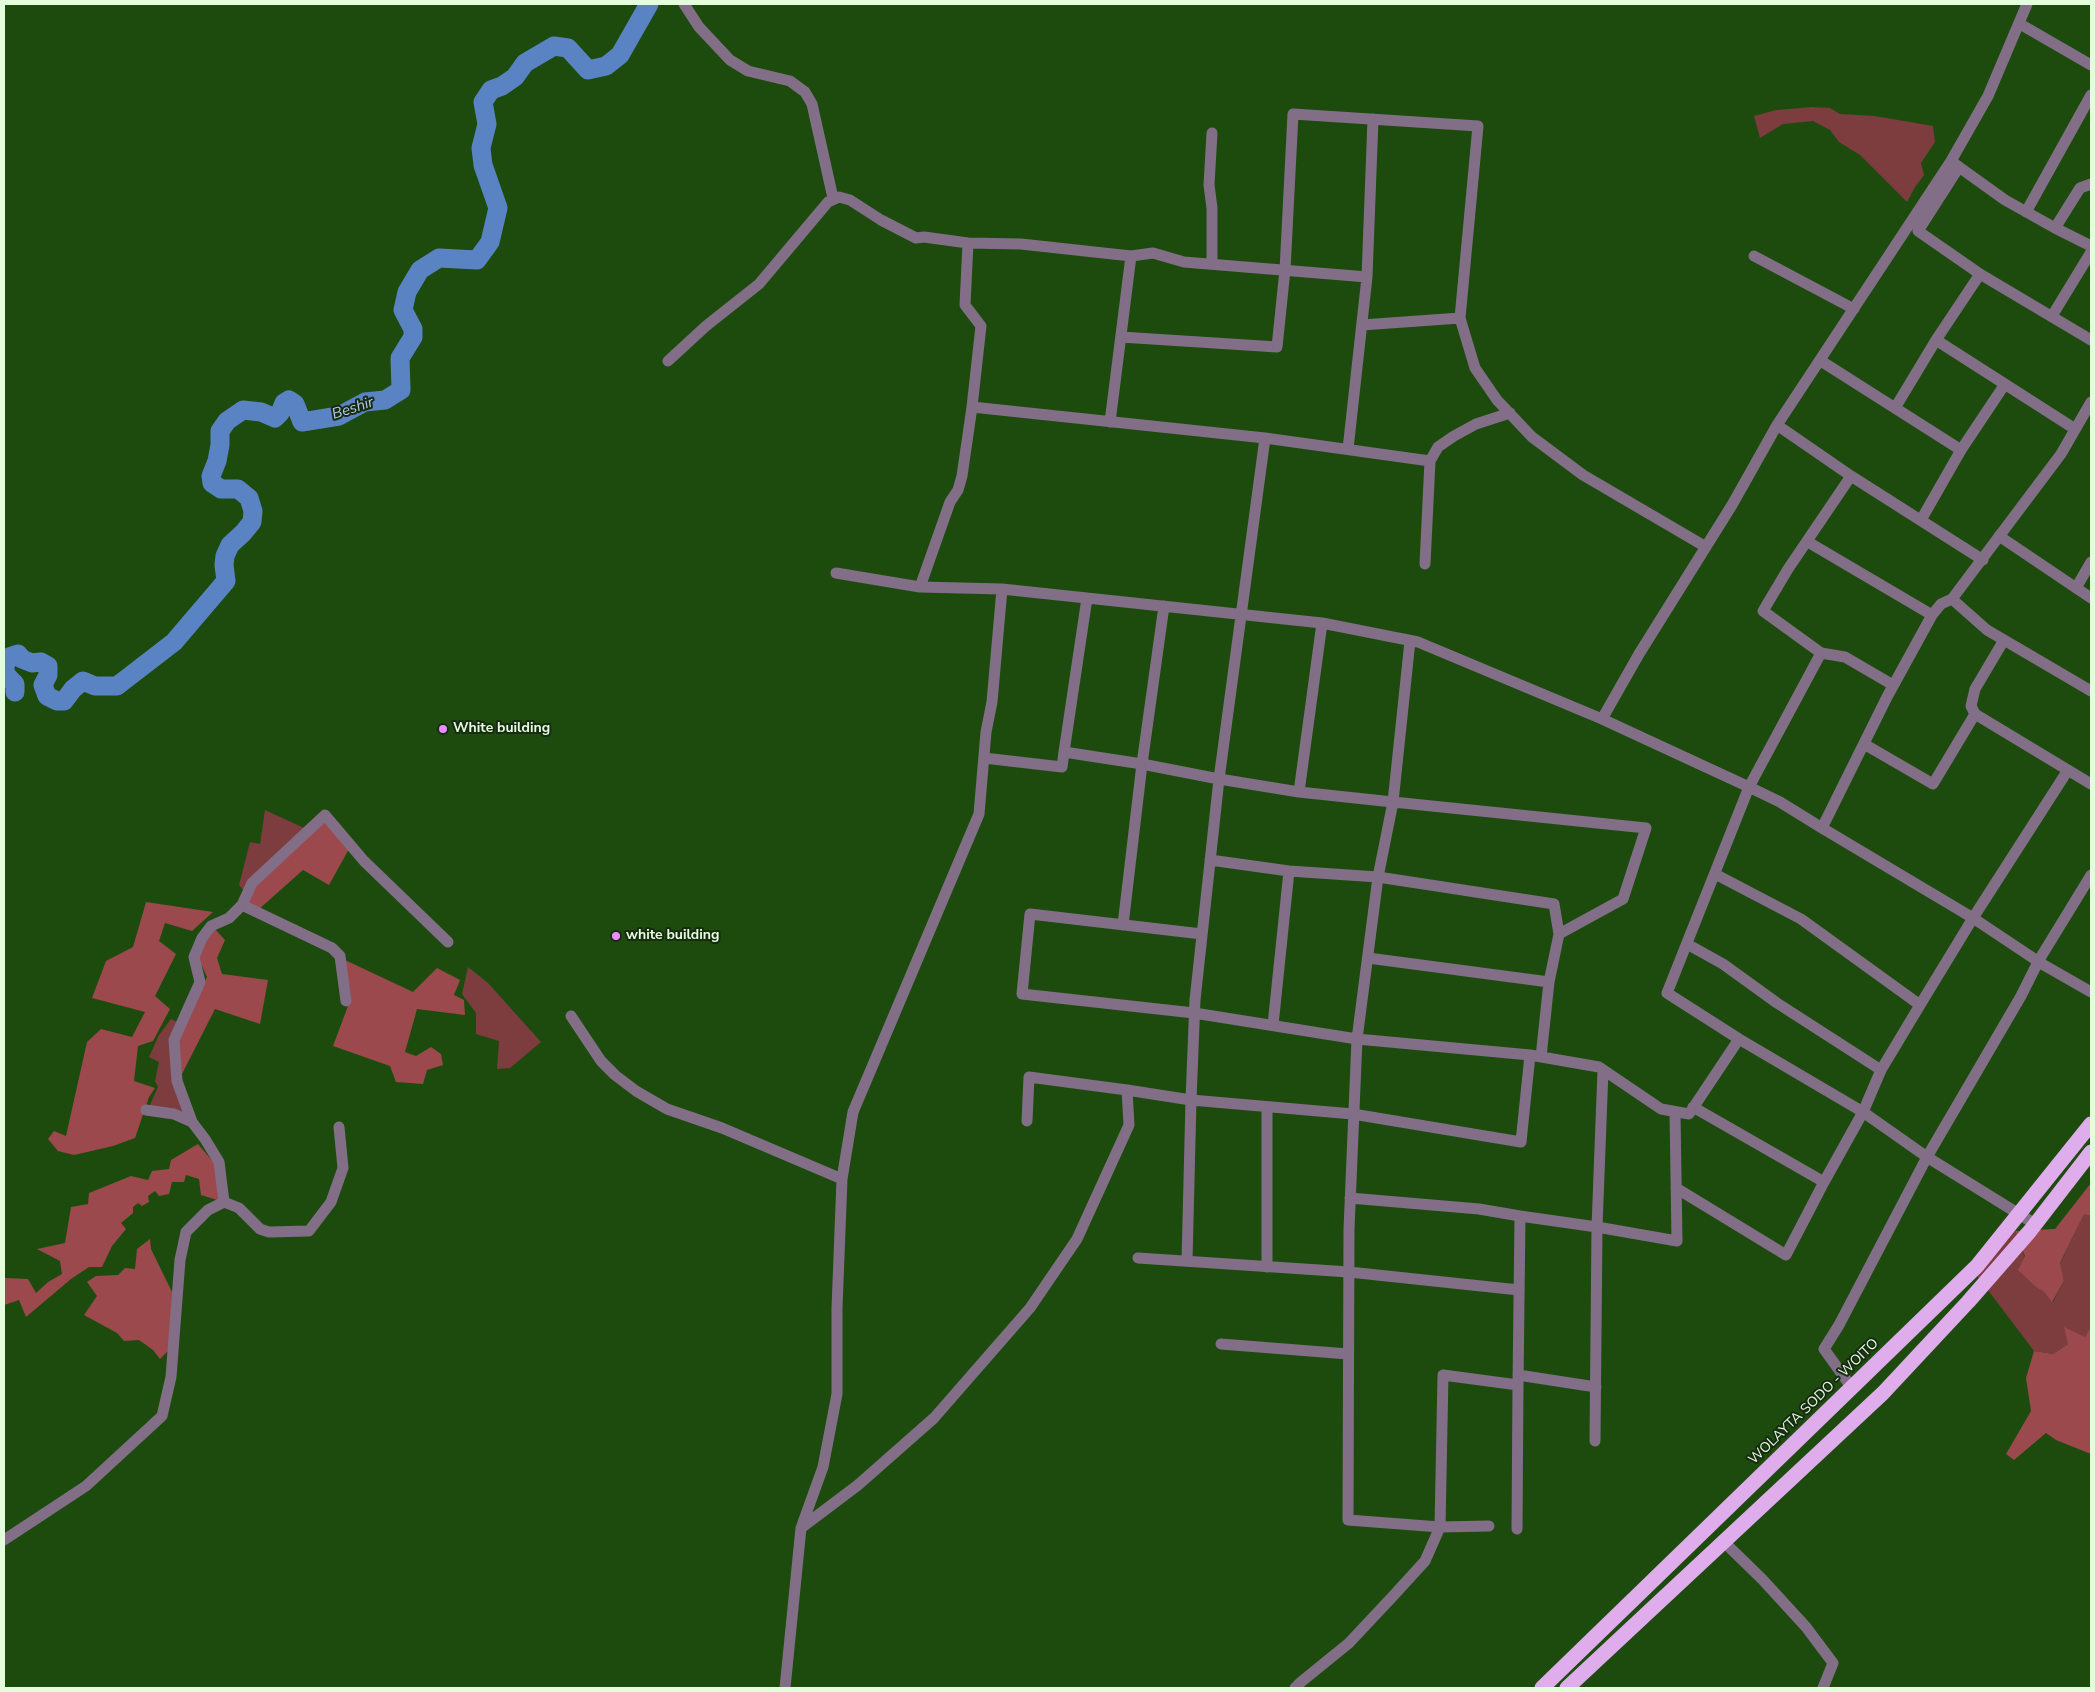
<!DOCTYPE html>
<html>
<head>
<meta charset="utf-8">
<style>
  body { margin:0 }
  #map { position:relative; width:2095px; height:1692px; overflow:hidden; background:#1d4b0e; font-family:"Nunito Sans",sans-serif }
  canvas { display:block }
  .frame { position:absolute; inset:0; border:5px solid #e4fedd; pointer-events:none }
</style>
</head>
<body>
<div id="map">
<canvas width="2095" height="1692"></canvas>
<div class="frame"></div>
</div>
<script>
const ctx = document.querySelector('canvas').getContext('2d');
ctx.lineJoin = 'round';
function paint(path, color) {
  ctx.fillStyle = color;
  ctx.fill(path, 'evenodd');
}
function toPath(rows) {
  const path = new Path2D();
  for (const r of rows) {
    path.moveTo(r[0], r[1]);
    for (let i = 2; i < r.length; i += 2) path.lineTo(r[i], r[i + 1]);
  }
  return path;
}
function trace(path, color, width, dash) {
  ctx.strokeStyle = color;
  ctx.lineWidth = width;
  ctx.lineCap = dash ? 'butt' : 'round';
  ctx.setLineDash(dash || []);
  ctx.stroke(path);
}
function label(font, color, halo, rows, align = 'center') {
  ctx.font = font + ' "Nunito Sans",sans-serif';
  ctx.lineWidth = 4;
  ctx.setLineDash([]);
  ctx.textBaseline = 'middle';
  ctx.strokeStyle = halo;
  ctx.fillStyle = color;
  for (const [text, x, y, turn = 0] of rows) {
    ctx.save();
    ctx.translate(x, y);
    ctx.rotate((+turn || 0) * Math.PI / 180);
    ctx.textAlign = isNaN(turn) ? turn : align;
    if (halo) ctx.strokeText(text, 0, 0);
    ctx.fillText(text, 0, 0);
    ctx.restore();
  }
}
paint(toPath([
  [1812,107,1830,108,1840,114,1875,116,1933,126,1935,142,1921,163,1924,175,1915,187,1907,202,1860,155,1839,142,1830,130,1813,121,1783,124,1760,138,1754,116,1776,110],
  [265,810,304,828,244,891,239,885,250,842,260,844],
  [468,967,488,983,541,1042,510,1068,497,1069,499,1041,476,1034,476,1013,462,994],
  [171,1019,177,1022,171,1045,187,1116,149,1107,158,1087,155,1081,159,1062,149,1057,159,1035],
  [2084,1213,2091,1216,2091,1326,2085,1337,2068,1344,2053,1354,2034,1351,1975,1273,2015,1231,2036,1287,2044,1292,2053,1302,2064,1281,2060,1264]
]), '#7d3c3e');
paint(toPath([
  [324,818,349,849,329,885,303,870,258,910,245,904,253,885],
  [146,902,213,912,192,931,165,923,159,941,176,954,155,996,170,1009,153,1041,138,1046,134,1081,155,1088,149,1097,135,1138,113,1146,74,1155,58,1151,48,1139,54,1131,66,1136,87,1042,101,1029,132,1037,145,1012,92,998,106,961,133,947],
  [214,928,225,940,217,958,222,974,268,980,260,1024,215,1009,180,1078,177,1039,207,977,198,957,207,937],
  [345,960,413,992,437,968,460,980,454,995,464,1000,465,1015,417,1009,405,1052,416,1056,431,1047,441,1054,443,1065,427,1070,423,1084,396,1082,390,1066,333,1046,351,998],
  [198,1144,215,1164,223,1193,217,1200,201,1195,199,1179,186,1175,184,1182,172,1182,169,1194,159,1196,155,1191,148,1196,149,1202,142,1206,138,1203,133,1207,133,1213,121,1223,126,1229,112,1246,102,1267,89,1267,71,1279,26,1317,19,1300,4,1305,4,1278,28,1279,36,1293,48,1282,62,1274,60,1261,37,1249,65,1243,71,1207,88,1204,89,1193,131,1176,148,1180,152,1171,169,1169,171,1160],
  [2091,1183,2091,1216,2084,1214,2060,1263,2064,1281,2052,1302,2044,1292,2036,1287,2018,1270,2025,1256,2015,1231,2055,1229],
  [150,1239,151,1249,172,1292,171,1348,160,1359,153,1350,139,1340,124,1341,117,1333,84,1315,97,1296,87,1282,96,1276,118,1275,125,1268,135,1269,137,1249],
  [2091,1326,2091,1454,2056,1440,2046,1433,2014,1460,2006,1454,2031,1411,2026,1378,2034,1351,2053,1354,2068,1344,2064,1327,2085,1337]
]), '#9b494d');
trace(toPath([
  [15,692,15,684,7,676,4,668,9,657,18,654,22,659,32,663,41,662,48,666,48,675,43,685,47,696,57,701,64,701,73,689,83,681,95,686,117,686,174,642,226,581,224,565,225,556,230,545,243,533,252,522,253,511,249,498,238,489,221,489,212,483,211,476,217,461,220,445,220,431,227,421,243,410,261,412,275,418,280,413,284,403,289,400,295,404,302,422,339,416,365,402,385,400,401,390,400,358,413,337,413,329,403,310,407,292,420,270,439,258,477,260,490,242,498,208,483,165,481,148,487,124,483,102,491,90,502,86,515,77,525,63,554,46,568,48,588,70,606,66,620,55,649,4]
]), '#5a83c4', 19);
trace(toPath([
  [684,4,699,27,730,60,748,71,790,81,805,92,812,104,833,198],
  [2020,24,2091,65],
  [1212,133,1209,185,1212,208,1212,264],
  [1951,161,1959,167,1918,231,1980,274,1936,340,2075,429],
  [1959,167,2005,200,2055,228,2080,188,2091,184],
  [2026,212,2091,95],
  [2055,228,2091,246],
  [1754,256,1854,309],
  [1980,274,2091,340],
  [1367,277,1373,119],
  [2052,316,2091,252],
  [1362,325,1460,318,1475,368,1497,400,1532,437,1583,475,1706,547],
  [1121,337,1277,347,1285,270,1293,114,1478,126,1460,318],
  [668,361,706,326,759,284,828,202,839,197,850,200,881,220,916,238,924,237,968,243,1021,244,1131,256,1153,253,1184,262,1367,277,1348,449],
  [1821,361,1961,450],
  [2091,402,2061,454,1952,599,1987,630,2091,691],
  [972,407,1265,438,1430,461],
  [1895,408,1936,340],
  [1110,422,1131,256],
  [1777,425,1851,476,1983,560],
  [1921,520,1961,450,2005,384],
  [1999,536,2091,598],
  [1808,542,1932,615],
  [1425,564,1430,461,1438,447,1454,436,1476,424,1510,413],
  [920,587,950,502,958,490,962,476,972,407,981,326,965,305,968,243],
  [2076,588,2091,562],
  [1952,599,1941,604,1932,615,1887,697,1822,828,1973,918,2042,964,2091,992],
  [1322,623,1418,642,1602,719,1639,654,1732,505,1777,425,1951,161,1988,96,2027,4],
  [2004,640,1975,689,1971,706,1975,714,2091,784],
  [1821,653,1845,657,1893,685],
  [1864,744,1933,784,1975,714],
  [1064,752,1087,598],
  [984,758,1062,767,1064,752,1142,764,1164,606],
  [1299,792,1393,802,1378,877,1357,1039,1349,1229,1348,1520,1440,1527,1443,1375,1518,1385,1520,1216,1597,1227,1677,1241,1675,1112],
  [1822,828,1780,802,1749,787,1821,653,1763,611,1788,569,1851,476],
  [1210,860,1289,871,1273,1025],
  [1289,871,1378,877,1554,904,1559,934],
  [1715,874,1801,919,1920,1005,1881,1070],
  [242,905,332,948,340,956,346,1001],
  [1123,925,1142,764,1219,779,1265,438],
  [1687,944,1723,964,1777,1003,1881,1070,1863,1112,1927,1157,2021,996,2039,960,2091,875],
  [1368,958,1549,982,1559,934,1623,899,1646,828,1393,802,1410,641],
  [1920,1005,1973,918,2068,770],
  [571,1016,601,1061,615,1075,636,1091,667,1109,722,1128,842,1179],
  [1739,1039,1863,1112,1824,1182],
  [1530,1055,1599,1067,1661,1109,1689,1114,1739,1039,1667,993,1749,787,1602,719],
  [1541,1057,1549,982],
  [146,1110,174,1114,192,1122],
  [1027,1121,1029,1077,1127,1090],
  [1676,1188,1786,1255,1824,1182,1693,1107],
  [1350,1198,1479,1209,1520,1216],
  [224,1202,239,1208,260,1229,269,1232,309,1231,331,1202,343,1168,339,1127],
  [1138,1258,1349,1272,1519,1290],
  [1187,1261,1191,1100,1353,1114,1521,1142,1530,1055,1357,1039,1194,1013,1022,994,1030,914,1202,934],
  [1267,1267,1267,1107],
  [1221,1344,1348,1354],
  [1518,1375,1596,1387],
  [1852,1388,1824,1349,1839,1325,1927,1157,2035,1224],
  [1595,1441,1597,1227,1603,1070],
  [801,1528,858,1485,934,1418,1030,1308,1077,1239,1129,1125,1127,1090,1191,1100,1195,1000,1219,779,1299,792,1322,623,1002,589],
  [1517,1529,1518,1385],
  [4,1540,86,1486,162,1416,171,1377,180,1260,186,1232,208,1210,224,1202,219,1162,205,1139,192,1122,177,1081,174,1040,200,982,194,957,202,938,211,926,229,918,242,905,252,883,325,815,364,861,448,942],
  [1724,1542,1762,1579,1806,1627,1833,1663,1823,1688],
  [785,1688,801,1528,823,1467,837,1394,837,1308,842,1179,853,1112,979,814,986,732,992,702,1002,589,920,587,836,573],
  [1295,1688,1301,1682,1349,1643,1394,1595,1425,1561,1440,1527,1489,1526]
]), '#836e88', 11);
trace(toPath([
  [1542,1688,1977,1266,2091,1124],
  [1567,1688,1883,1393,1968,1302,2030,1231,2091,1152]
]), '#dfacec', 15);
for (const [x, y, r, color] of [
  [443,729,5,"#e88eff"],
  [616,936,5,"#e88eff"]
]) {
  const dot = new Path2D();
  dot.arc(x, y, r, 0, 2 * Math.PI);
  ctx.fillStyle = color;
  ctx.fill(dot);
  trace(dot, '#172b12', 2);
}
label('bold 14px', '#e4fedd', '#172b12', [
  ["White building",453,729],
  ["white building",626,936]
], 'left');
label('14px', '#e4fedd', '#172b12', [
  ["WOLAYTA SODO - WOITO",1814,1402,-44]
]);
label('italic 15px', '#b5ccef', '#172b12', [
  ["Beshir",353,409,-18]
]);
</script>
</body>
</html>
